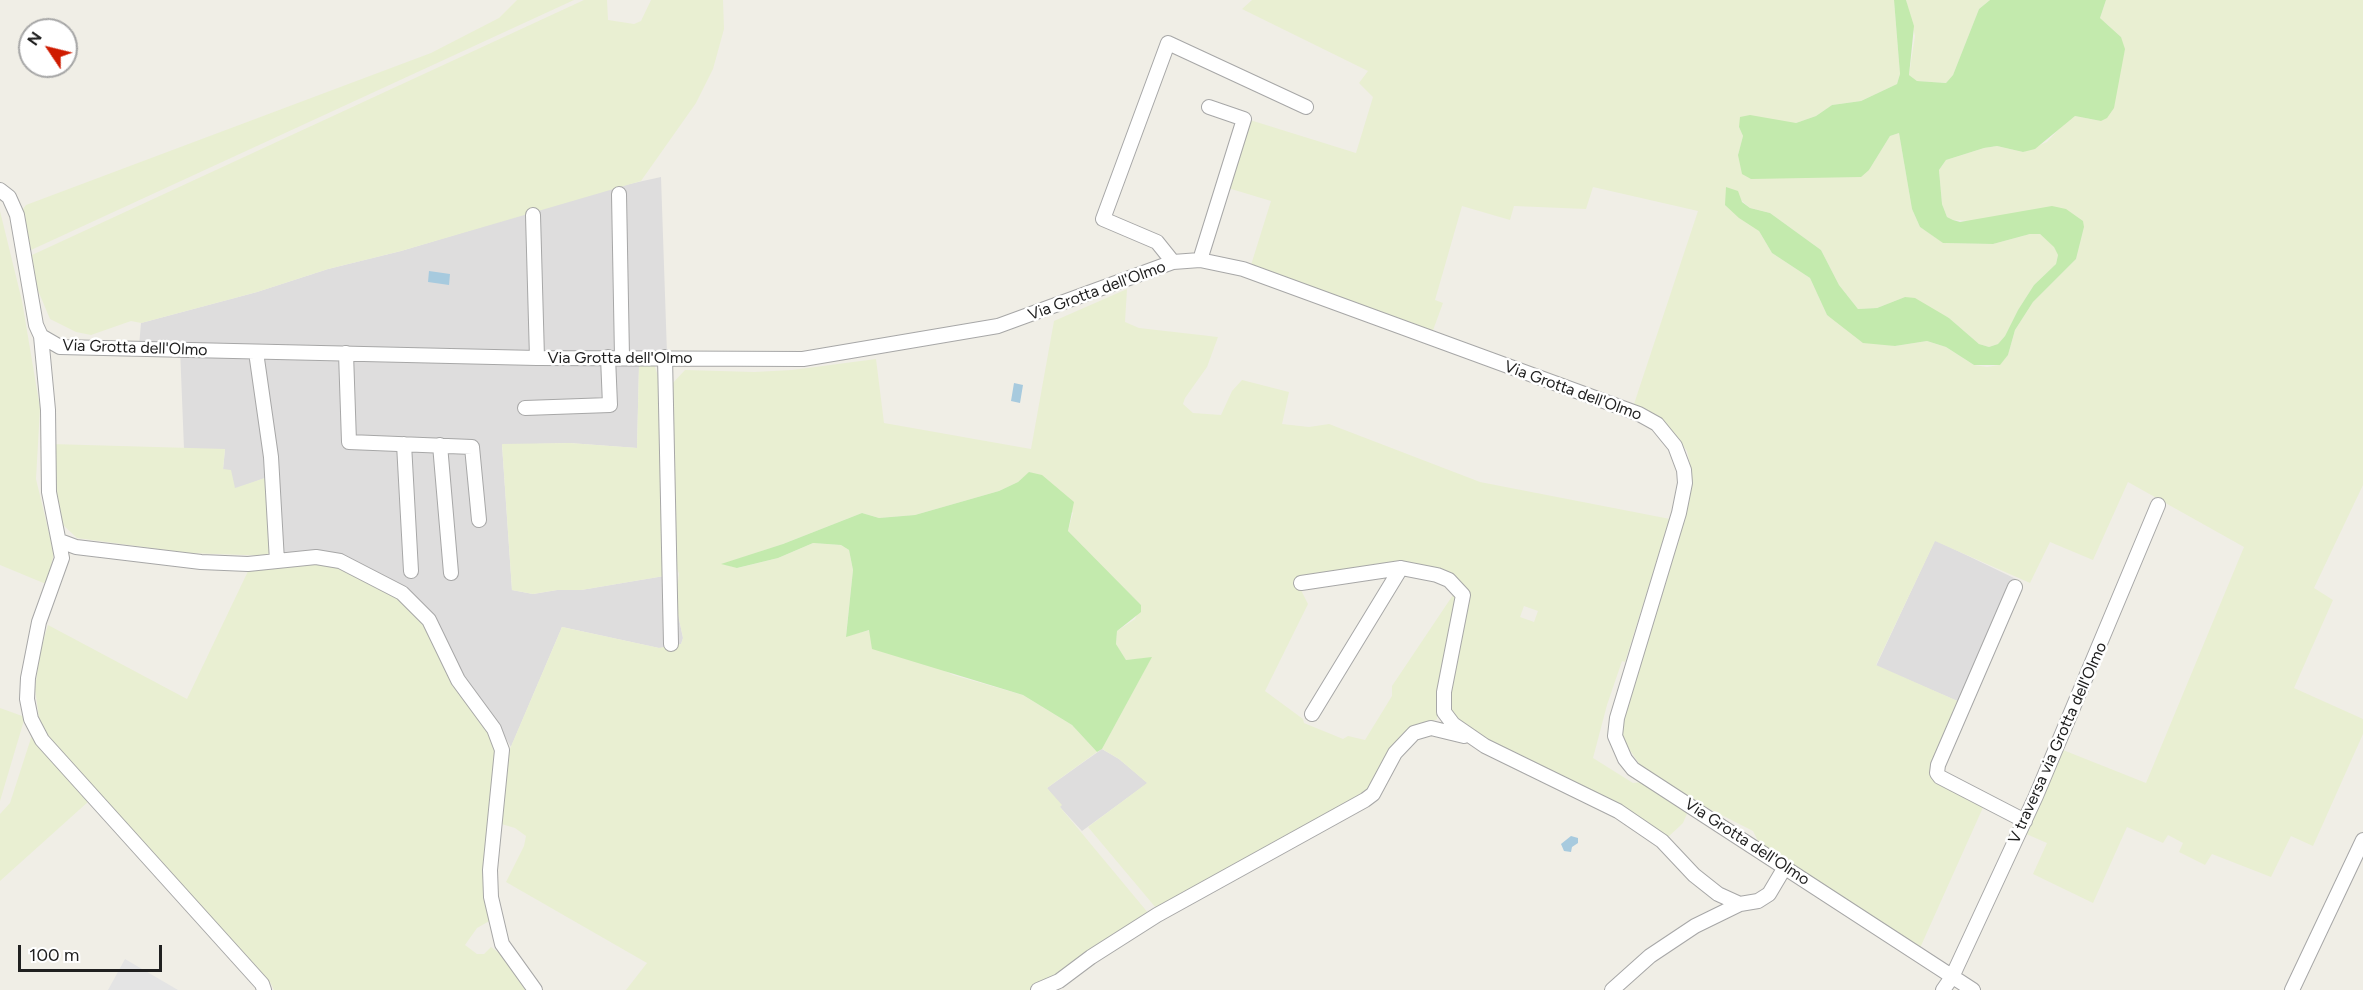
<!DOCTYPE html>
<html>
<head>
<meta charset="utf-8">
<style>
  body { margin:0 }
  #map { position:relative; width:2363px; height:990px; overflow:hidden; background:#f0eee6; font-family:Figtree,sans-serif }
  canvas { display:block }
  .north { position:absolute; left:18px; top:18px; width:60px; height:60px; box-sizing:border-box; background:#fff; border:2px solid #a6a6a6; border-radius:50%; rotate:305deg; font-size:16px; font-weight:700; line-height:24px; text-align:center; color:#202020 }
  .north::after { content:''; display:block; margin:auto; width:21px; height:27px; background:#cf1b00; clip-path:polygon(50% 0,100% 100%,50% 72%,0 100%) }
  .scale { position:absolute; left:18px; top:945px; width:144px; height:27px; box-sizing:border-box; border:3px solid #202020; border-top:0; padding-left:8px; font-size:18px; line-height:21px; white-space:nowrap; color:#202020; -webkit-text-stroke:4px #fff; paint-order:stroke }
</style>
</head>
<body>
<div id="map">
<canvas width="2363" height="990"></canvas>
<div class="north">N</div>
<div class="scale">100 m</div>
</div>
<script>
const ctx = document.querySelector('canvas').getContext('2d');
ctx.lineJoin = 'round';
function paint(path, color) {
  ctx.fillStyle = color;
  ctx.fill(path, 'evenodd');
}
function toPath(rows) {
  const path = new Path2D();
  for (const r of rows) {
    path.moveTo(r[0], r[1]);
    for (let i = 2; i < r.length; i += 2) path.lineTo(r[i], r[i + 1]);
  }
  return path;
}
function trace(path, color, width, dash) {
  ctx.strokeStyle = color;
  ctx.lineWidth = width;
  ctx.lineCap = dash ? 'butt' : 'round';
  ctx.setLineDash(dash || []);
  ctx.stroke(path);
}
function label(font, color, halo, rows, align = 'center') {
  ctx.font = font + ' Figtree,sans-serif';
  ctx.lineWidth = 5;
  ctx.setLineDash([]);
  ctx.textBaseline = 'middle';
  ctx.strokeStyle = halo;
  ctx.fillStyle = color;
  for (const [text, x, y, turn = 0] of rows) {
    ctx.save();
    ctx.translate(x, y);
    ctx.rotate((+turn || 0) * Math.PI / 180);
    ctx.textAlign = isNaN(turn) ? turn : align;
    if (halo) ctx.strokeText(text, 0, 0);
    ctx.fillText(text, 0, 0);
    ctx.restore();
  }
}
paint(toPath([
  [661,177,667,354,657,364,639,366,637,448,569,443,502,445,512,590,533,594,557,590,581,590,664,576,677,570,675,600,683,638,681,644,674,647,659,648,562,627,511,747,494,718,454,661,273,556,265,478,235,489,223,470,225,449,184,449,180,348,139,346,141,323,257,292,328,269,401,251,611,188],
  [1935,540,2016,579,1962,703,1876,666],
  [1102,749,1119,759,1148,783,1082,831,1059,806,1047,788]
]), '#dedddd');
paint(toPath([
  [517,0,574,0,31,250,22,218,23,209,26,205,431,53,499,18],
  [584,0,607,0,608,20,634,24,641,21,651,0,723,0,724,29,713,69,696,103,641,181,401,251,328,269,257,292,141,323,131,321,91,335,76,332,50,319,37,288,32,255],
  [1252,0,1894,0,1900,74,1897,84,1861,101,1832,105,1816,116,1796,123,1739,127,1743,136,1738,155,1869,170,1890,136,1899,133,1912,209,1920,227,1944,243,1993,244,2030,234,2040,234,2054,246,2058,255,2056,264,2034,285,2018,310,2005,336,1998,344,1989,347,1979,344,1949,318,1905,297,1877,308,1858,309,1839,285,1821,250,1770,213,1750,208,1726,187,1759,231,1772,253,1810,278,1827,315,1895,346,1927,341,1946,347,1974,365,1987,367,1999,365,2008,355,2015,330,2033,302,2076,259,2084,227,1953,220,1947,217,1942,204,1939,170,1946,160,1984,148,1997,146,2023,152,2047,142,2065,122,2075,116,2101,121,2121,37,2100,18,2106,0,2363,0,2363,485,2314,588,2333,600,2294,688,2363,719,2363,734,2313,846,2291,836,2271,877,2212,854,2205,865,2179,852,2183,843,2168,835,2163,843,2127,827,2093,903,2033,874,2047,843,2024,833,2063,750,2146,783,2244,547,2128,482,2093,560,2050,542,2030,583,1935,541,1876,665,1962,703,1936,775,1985,803,1920,948,1759,843,1753,831,1692,800,1640,765,1623,740,1621,725,1689,495,1690,464,1687,451,1666,424,1652,413,1634,404,1698,211,1593,187,1586,209,1514,206,1510,220,1462,206,1435,300,1443,303,1432,333,1251,265,1271,201,1228,188,1250,120,1356,153,1373,97,1359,83,1368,71,1242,9],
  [1906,0,1990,0,1979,9,1953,75,1946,83,1917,81,1909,75,1915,36],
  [0,211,22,301,40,408,36,479,54,554,46,584,0,565],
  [1127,289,1125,322,1139,328,1218,337,1207,367,1185,398,1183,404,1193,413,1221,415,1232,391,1242,380,1289,392,1282,424,1309,427,1329,424,1480,482,1670,519,1625,662,1622,661,1607,705,1593,758,1633,783,1643,782,1689,809,1683,823,1666,839,1456,722,1448,705,1452,672,1470,594,1464,588,1414,567,1300,588,1308,604,1265,691,1303,719,1304,723,1343,739,1348,736,1365,740,1392,696,1392,686,1457,589,1437,719,1416,730,1371,792,1156,908,1088,827,1147,783,1119,759,1102,749,1151,658,1126,660,1116,644,1117,631,1135,619,1141,605,1068,531,1073,513,1030,472,1018,482,999,491,915,515,879,518,862,513,783,544,723,564,738,568,778,558,813,543,841,545,849,550,853,570,846,636,870,630,953,675,1023,695,1072,725,1097,752,1047,788,1062,805,1060,807,1149,914,1085,958,1032,990,626,990,647,963,506,882,524,846,526,836,515,828,498,823,506,758,562,627,659,648,681,644,683,638,675,600,679,574,673,556,670,386,685,370,754,372,792,370,876,359,884,423,1031,449,1054,321],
  [1524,606,1538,611,1534,622,1520,617],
  [642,363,654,364,662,388,664,576,581,590,557,590,533,594,512,590,502,444,569,443,637,448,639,366],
  [51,444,225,449,223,469,231,470,235,488,265,478,271,488,273,556,188,553,77,538,62,524,55,498],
  [304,562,341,566,395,594,415,609,496,742,493,919,477,928,465,945,477,954,484,954,491,947,498,952,505,952,530,990,274,990,270,982,44,732,39,718,35,689,40,651,48,625,187,699,250,567],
  [0,708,25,717,0,801],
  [32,735,89,801,0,881,0,814,10,803]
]), '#e9efd2');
paint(toPath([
  [1894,0,1906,0,1914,26,1909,75,1917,81,1946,83,1953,75,1979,9,1990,0,2106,0,2100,18,2121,37,2125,49,2114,108,2107,118,2101,121,2075,116,2035,149,2023,152,1997,146,1984,148,1946,160,1939,170,1942,204,1947,217,1953,220,1960,222,2052,206,2066,209,2083,221,2084,227,2076,259,2033,302,2015,330,2008,355,2000,365,1974,365,1946,347,1927,341,1895,346,1863,343,1827,315,1810,278,1772,253,1759,231,1739,218,1725,205,1726,187,1738,191,1742,202,1750,208,1770,213,1821,250,1839,285,1858,309,1877,308,1905,297,1915,298,1949,318,1979,344,1989,347,1998,344,2005,336,2018,310,2034,285,2056,264,2058,255,2054,247,2040,234,2030,234,1993,244,1943,243,1920,227,1912,209,1899,133,1890,136,1869,170,1861,177,1751,179,1742,174,1738,155,1743,136,1739,127,1740,117,1750,115,1796,123,1816,116,1832,105,1861,101,1897,84,1900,74],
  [1029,472,1042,475,1074,502,1068,531,1141,605,1141,612,1117,631,1116,644,1126,660,1152,657,1102,749,1097,752,1072,725,1023,695,872,649,869,630,846,637,853,570,849,550,841,545,813,543,778,558,737,568,721,564,783,544,862,513,879,518,915,515,999,491,1018,482]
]), '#c3eaad');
paint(toPath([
  [125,959,178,990,108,990]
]), '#e4e4e4');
paint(toPath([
  [429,271,450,274,449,285,428,282],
  [1014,383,1023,385,1020,403,1011,401],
  [1571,836,1578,838,1578,843,1572,847,1571,852,1564,851,1561,844]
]), '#a7cade');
const minor = toPath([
  [0,190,9,197,17,215,36,325,41,336,60,347,537,358,803,359,998,326,1173,262,1200,260,1243,269,1639,414,1657,424,1675,446,1684,470,1685,483,1679,513,1617,718,1615,736,1625,759,1633,769,1973,990],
  [619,194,622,357],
  [533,215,537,358],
  [1200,260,1244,119,1209,107],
  [1173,262,1157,242,1103,219,1168,43,1306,107],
  [41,336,48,410,49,492,62,558,39,622,28,678,27,699,31,719,42,740,262,984,264,990],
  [256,352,271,457,277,561],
  [346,353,349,442,472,447,479,520],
  [665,357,671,644],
  [525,408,610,405,608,357],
  [404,444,411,571],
  [440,445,451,573],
  [60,541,76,547,201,562,248,564,316,557,340,561,402,593,429,620,458,680,494,729,502,750,490,870,491,897,502,944,535,990],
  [1301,583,1401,568,1437,575,1449,580,1463,595,1444,692,1444,712,1453,724,1485,746,1618,811,1662,841,1694,875,1718,894,1740,904],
  [2015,587,1938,765,1937,773,1940,777,2025,821],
  [1312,714,1401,568],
  [1038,990,1059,981,1091,957,1157,915,1365,800,1373,794,1395,753,1414,733,1431,728,1464,736],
  [1612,990,1650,956,1695,926,1740,904,1758,901,1769,894,1785,867],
  [1943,990,1952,977,2036,796,2158,505],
  [2292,990,2363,840]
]);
trace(minor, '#a7a7a7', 16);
trace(minor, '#fff', 14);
label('16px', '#202020', '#fff', [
  ["Via Grotta dell'Olmo",1097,291,-20],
  ["Via Grotta dell'Olmo",135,348,2],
  ["Via Grotta dell'Olmo",620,358],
  ["Via Grotta dell'Olmo",1573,391,20],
  ["V traversa via Grotta dell'Olmo",2058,743,-66],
  ["Via Grotta dell'Olmo",1747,842,33]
]);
</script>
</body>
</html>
